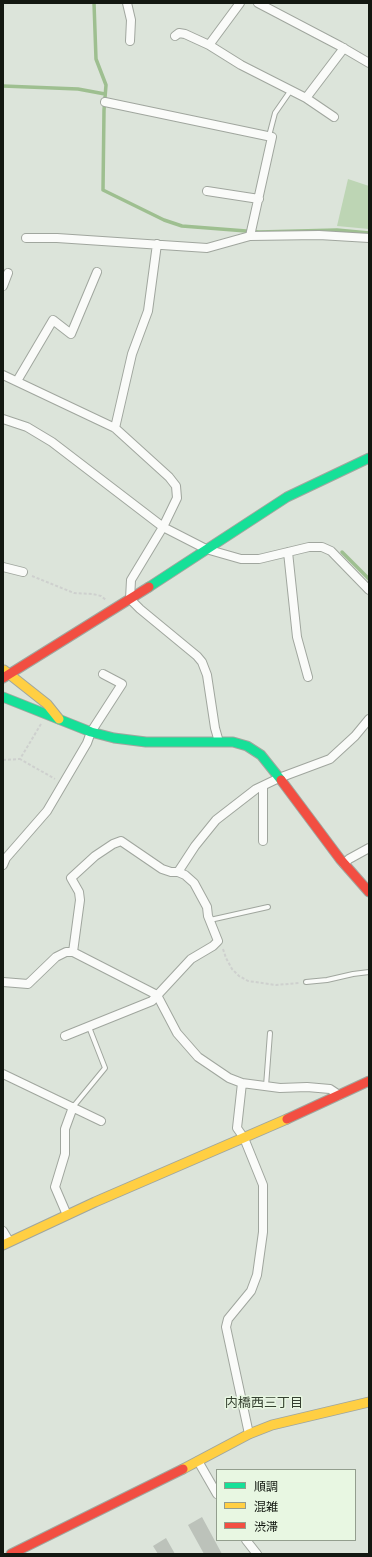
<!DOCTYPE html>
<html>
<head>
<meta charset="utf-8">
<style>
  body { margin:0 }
  #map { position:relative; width:372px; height:1557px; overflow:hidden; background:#dce4da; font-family:"PT Serif","Noto Sans JP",serif }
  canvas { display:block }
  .frame { position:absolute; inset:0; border:4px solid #131811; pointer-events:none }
  .legend { position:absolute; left:216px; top:1469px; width:140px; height:72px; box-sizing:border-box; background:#e8f7e2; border:1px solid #939e8e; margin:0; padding:5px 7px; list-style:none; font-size:12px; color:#131811 }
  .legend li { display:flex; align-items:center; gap:8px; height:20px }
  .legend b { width:20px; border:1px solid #939e8e }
</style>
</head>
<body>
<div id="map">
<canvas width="372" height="1557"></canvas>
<div class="frame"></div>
<ul class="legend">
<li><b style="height:5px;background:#16e098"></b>順調</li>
<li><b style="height:5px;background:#ffcf43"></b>混雑</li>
<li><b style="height:5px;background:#f24e42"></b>渋滞</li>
</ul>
</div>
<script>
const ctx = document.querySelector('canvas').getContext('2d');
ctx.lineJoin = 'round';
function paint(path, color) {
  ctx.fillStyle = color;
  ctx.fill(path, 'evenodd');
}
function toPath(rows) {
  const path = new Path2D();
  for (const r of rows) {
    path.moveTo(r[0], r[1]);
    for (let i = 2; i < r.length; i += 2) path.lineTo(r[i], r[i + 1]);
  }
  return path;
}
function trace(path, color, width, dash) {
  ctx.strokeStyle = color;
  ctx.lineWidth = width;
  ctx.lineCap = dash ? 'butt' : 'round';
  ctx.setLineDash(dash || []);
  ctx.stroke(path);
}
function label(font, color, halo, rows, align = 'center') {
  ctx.font = font + ' "PT Serif","Noto Sans JP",serif';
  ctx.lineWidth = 3;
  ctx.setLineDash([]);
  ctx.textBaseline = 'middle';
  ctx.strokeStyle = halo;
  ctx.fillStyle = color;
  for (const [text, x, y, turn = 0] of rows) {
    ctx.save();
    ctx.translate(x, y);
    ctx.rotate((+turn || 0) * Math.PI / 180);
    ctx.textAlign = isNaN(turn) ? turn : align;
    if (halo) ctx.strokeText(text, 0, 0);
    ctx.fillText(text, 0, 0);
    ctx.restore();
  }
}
paint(toPath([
  [348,179,369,186,369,229,337,226]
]), '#bdd5b4');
trace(toPath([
  [94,3,96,59,106,85,104,110,103,190,164,220,182,226,259,232,337,230,369,233],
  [3,86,78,89,105,94],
  [342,552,369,579]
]), '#9ebf90', 3.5);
paint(toPath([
  [202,1517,222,1554,204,1554,188,1525],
  [166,1538,175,1554,158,1554,153,1546]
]), '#bcc2ba');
const lane = toPath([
  [269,136,275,113,291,90],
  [210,920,268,907],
  [306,982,327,980,353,974,369,972],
  [266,1086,270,1033],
  [73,1107,105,1068,89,1027]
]);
const street = toPath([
  [127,3,131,20,130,41],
  [240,3,209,45,241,65,306,98,344,48],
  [258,3,340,46,369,63],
  [175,36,179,33,185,34,209,45],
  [306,98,334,117],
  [105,102,272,137,250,236],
  [207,191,259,199],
  [26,238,57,238,207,248,250,236,319,235,369,238],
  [3,286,8,273],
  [3,375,115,428,169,477,176,486,177,498,163,527,131,580,130,599,140,609,197,656,202,662,207,675,215,728,219,742],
  [17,381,53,320,71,334,97,272],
  [3,419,27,427,52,442,163,527,206,549,241,559,259,559,309,547,322,547,331,551,369,590],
  [115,428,132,354,148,311,157,244],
  [288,552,297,637,308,677],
  [3,567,23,572],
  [263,786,263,841],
  [344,864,349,859,369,848],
  [3,865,6,858,47,811,87,743,91,732,122,684,103,674],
  [178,872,195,846,216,820,256,789,279,778,330,759,355,736,369,719],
  [3,982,28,984,56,957,66,952,73,952,157,995,177,1033,198,1057,229,1078,242,1083,280,1088,307,1087,330,1089,339,1095],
  [65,1036,152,1001,191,959,213,946,218,941,208,916,207,907,194,883,185,875,178,872,171,872,162,869,121,841,113,844,95,856,71,878,79,892,80,900,73,952],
  [3,1074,101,1121],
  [242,1083,237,1128,244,1138,263,1185,263,1232,257,1275,251,1291,228,1319,226,1327,249,1434],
  [67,1215,55,1187,65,1154,65,1129,73,1107],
  [3,1231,9,1241],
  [198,1461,217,1494],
  [246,1540,257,1554]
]);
const fast = toPath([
  [149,587,287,497,369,458],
  [3,697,91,732,114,738,146,742,233,742,247,746,261,755,281,780]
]);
const slow = toPath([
  [4,670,47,704,59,719],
  [3,1245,95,1202,287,1119],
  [183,1469,249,1434,272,1425,369,1402]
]);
const jam = toPath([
  [3,678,149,587],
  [281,780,340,859,369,892],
  [287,1119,369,1081],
  [11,1554,183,1469]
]);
trace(lane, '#a0a69e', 6);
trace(street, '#a0a69e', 10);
trace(fast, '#a0a69e', 11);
trace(slow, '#a0a69e', 11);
trace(jam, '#a0a69e', 11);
trace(toPath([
  [32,576,74,593,93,594,101,596,106,600],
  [41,724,20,759,55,779],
  [3,760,20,759],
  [223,949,226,958,232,969,239,976,248,981,276,985,299,983]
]), '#ced0ce', 2, [3, 2]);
trace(lane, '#fafbf9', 4);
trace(street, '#fafbf9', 8);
trace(fast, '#16e098', 9);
trace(slow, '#ffcf43', 9);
trace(jam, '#f24e42', 9);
label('13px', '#354030', '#e8f7e2', [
  ["内橋西三丁目",264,1403]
]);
</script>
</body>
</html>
